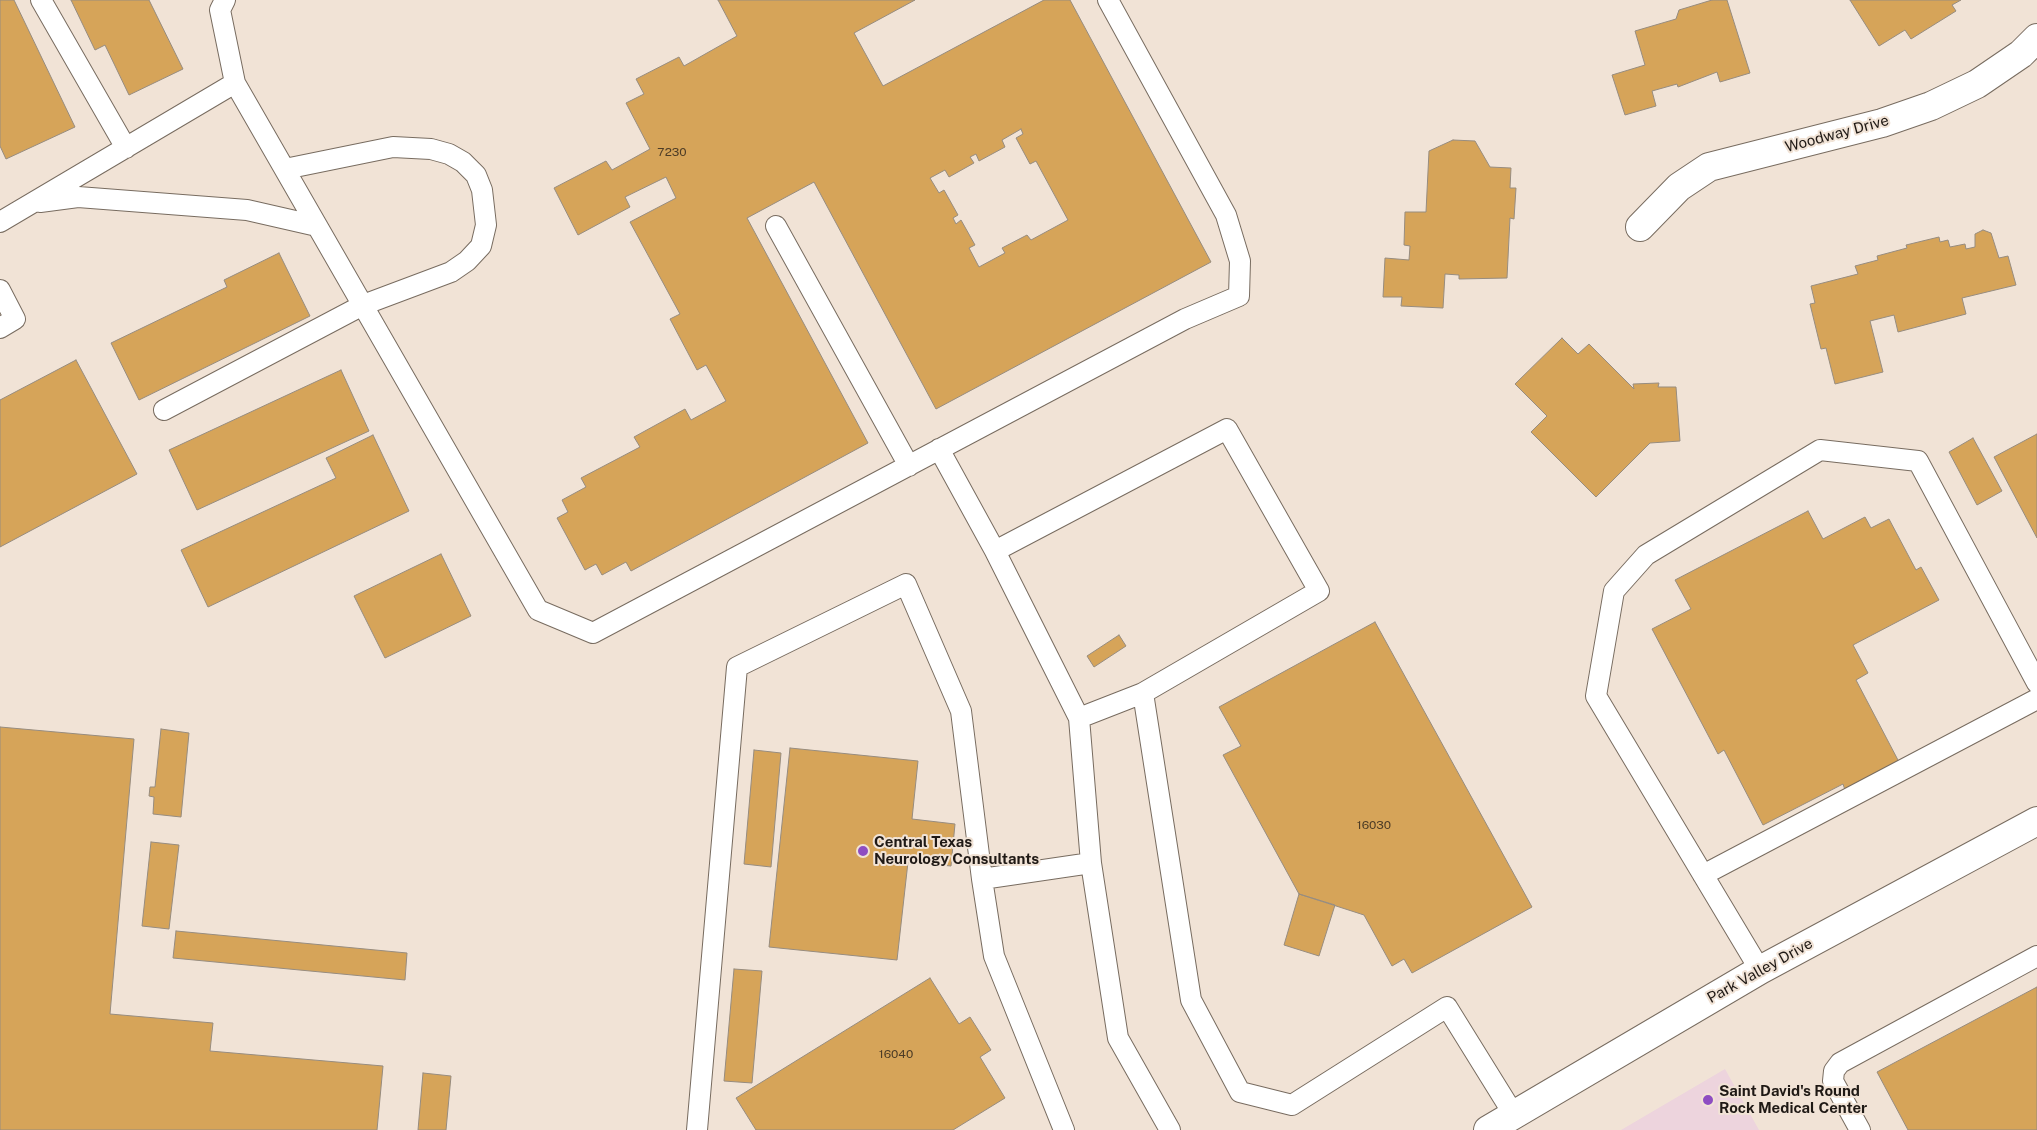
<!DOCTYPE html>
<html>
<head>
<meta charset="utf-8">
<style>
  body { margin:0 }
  canvas { display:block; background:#f1e3d6 }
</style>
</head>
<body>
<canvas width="2037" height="1130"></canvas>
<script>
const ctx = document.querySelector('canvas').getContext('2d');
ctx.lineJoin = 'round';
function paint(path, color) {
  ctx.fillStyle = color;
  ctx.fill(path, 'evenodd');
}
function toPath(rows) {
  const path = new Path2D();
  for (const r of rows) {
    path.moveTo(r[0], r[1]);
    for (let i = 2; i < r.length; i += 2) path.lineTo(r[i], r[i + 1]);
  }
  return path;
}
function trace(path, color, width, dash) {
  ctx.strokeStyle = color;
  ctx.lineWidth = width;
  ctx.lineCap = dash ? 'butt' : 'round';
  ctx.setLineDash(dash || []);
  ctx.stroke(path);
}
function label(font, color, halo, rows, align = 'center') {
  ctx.font = font + ' "Public Sans",sans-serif';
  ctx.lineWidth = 4;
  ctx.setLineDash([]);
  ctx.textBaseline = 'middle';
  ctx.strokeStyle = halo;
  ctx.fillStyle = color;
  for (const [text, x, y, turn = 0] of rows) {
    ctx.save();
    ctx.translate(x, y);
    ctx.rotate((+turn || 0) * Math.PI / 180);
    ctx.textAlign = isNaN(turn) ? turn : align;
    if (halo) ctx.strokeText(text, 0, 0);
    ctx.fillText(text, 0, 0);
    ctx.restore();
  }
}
paint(toPath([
  [1725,1069,1759,1130,1621,1130]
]), '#edd4dd');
const building = toPath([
  [0,0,14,0,75,127,6,159,0,146,0,0],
  [71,0,149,0,183,69,129,95,105,45,95,50,71,0],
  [718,0,915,0,854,33,883,86,1044,0,1070,0,1211,262,936,409,814,182,747,218,868,443,631,571,626,562,602,575,596,564,585,570,557,518,568,512,562,500,586,487,581,478,640,447,634,437,685,409,691,420,726,401,706,365,697,370,670,319,680,314,630,222,676,198,666,177,625,197,630,207,578,235,554,188,606,161,612,170,650,149,626,103,644,94,636,79,679,57,684,66,737,36,718,0],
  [1021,129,1023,134,1016,138,1030,164,1036,161,1068,220,1031,240,1027,235,1002,248,1005,253,979,267,969,248,975,245,961,220,956,224,953,218,958,215,944,190,939,193,930,178,945,170,949,177,974,163,970,157,976,154,979,161,1005,147,1002,140,1021,129],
  [1712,0,1727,0,1750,73,1720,82,1717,72,1678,87,1677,84,1652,91,1656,106,1625,115,1612,75,1645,65,1635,31,1676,19,1679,10,1712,0],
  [1850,0,1961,0,1952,5,1956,11,1911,39,1905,30,1879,46,1850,0],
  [1453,140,1475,141,1490,167,1511,168,1510,188,1516,188,1514,219,1510,218,1507,278,1459,279,1459,275,1445,274,1443,308,1401,306,1402,297,1383,297,1385,258,1409,260,1410,246,1404,245,1405,212,1426,212,1429,151,1453,140],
  [1983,230,1991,233,1999,258,2008,256,2016,285,1962,298,1966,314,1898,332,1894,315,1870,321,1883,372,1835,384,1826,348,1821,349,1810,304,1815,303,1811,286,1858,274,1855,266,1878,260,1877,256,1907,248,1906,245,1939,237,1940,242,1948,240,1950,247,1965,244,1966,249,1975,247,1975,234,1983,230],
  [279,253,310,316,139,400,111,343,227,287,224,280,279,253],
  [1562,338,1578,354,1589,344,1634,389,1633,384,1659,383,1658,387,1676,387,1680,441,1650,443,1596,497,1531,432,1547,416,1515,384,1562,338],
  [76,360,137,474,0,547,0,400,76,360],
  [341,370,369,431,197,510,169,450,341,370],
  [2037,434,2037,538,1994,457,2037,434],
  [373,435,409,511,208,607,181,550,336,478,326,458,373,435],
  [1973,438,2002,491,1977,505,1949,452,1973,438],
  [1808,511,1823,539,1865,517,1871,528,1889,519,1916,570,1921,567,1939,600,1853,645,1868,673,1856,680,1899,762,1845,790,1843,784,1763,825,1724,750,1718,754,1652,629,1691,609,1675,580,1808,511],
  [441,554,471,616,385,658,354,596,441,554],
  [1375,622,1532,907,1412,973,1404,959,1392,966,1364,915,1299,894,1223,755,1241,746,1219,707,1375,622],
  [1119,635,1126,646,1094,667,1087,656,1119,635],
  [0,727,134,739,110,1014,213,1023,210,1051,383,1066,377,1130,0,1130,0,727],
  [161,729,189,733,181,817,153,814,154,797,149,796,150,787,155,787,161,729],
  [790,748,918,761,912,819,955,824,951,866,908,862,897,960,769,947,790,748],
  [754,750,781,753,771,867,744,864,754,750],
  [151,842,179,845,169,929,142,926,151,842],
  [1299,894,1335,905,1319,956,1284,945,1299,894],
  [176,931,407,953,405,980,173,958,176,931],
  [734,969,762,971,752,1083,724,1081,734,969],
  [930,978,959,1024,970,1017,991,1050,980,1057,1005,1098,953,1130,756,1130,736,1098,930,978],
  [2037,987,2037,1130,1908,1130,1877,1072,2037,987],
  [423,1073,451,1076,446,1130,418,1130,423,1073]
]);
paint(building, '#d6a459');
trace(building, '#978c7f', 1);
const service = toPath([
  [41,0,126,148],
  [225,0,220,10,235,83],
  [40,202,78,197,247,210,317,226],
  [0,222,235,83,538,610,593,633,1185,319,1239,296,1240,261,1226,215,1108,0],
  [776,226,909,466],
  [0,290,15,319,0,328],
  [164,410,363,305,451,272,467,261,481,246,486,225,482,190,476,175,463,162,449,154,431,149,393,147,285,169],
  [939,449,995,551],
  [1143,693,1191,1000,1240,1092,1292,1105,1447,1007,1514,1115],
  [1079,718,1143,693,1319,591,1227,429,995,551,1079,718,1091,863,1118,1038,1170,1130],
  [1703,875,2037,699],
  [982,879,1091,863],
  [1760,970,1596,696,1614,591,1646,555,1820,450,1918,461,2037,683],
  [697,1130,737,667,906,584,961,711,982,879,994,956,1064,1130],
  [1860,1130,1833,1081,1834,1071,1840,1063,2037,956]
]);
const minor = toPath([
  [1640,227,1679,187,1709,167,1882,123,1931,106,1977,84,2021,54,2037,38],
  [1488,1130,1760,970,2037,821]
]);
trace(service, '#786c60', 22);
trace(minor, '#786c60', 30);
trace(service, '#fff', 20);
trace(minor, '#fff', 28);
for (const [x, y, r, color] of [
  [863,851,6,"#8e4dc2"],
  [1708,1100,6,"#8e4dc2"]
]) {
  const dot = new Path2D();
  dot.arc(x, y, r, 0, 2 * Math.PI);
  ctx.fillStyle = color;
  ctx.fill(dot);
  trace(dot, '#f1e3d6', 2);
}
label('12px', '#4d3c26', null, [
  ["7230",672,152],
  ["16030",1374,825],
  ["16040",896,1054]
]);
label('15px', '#1f1915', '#f1e3d6', [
  ["Woodway Drive",1837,134,-15],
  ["Park Valley Drive",1760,971,-29]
]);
label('bold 15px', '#1f1915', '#f1e3d6', [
  ["Central Texas",874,842],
  ["Neurology Consultants",874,859],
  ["Saint David's Round",1719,1091],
  ["Rock Medical Center",1719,1108]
], 'left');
</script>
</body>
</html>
